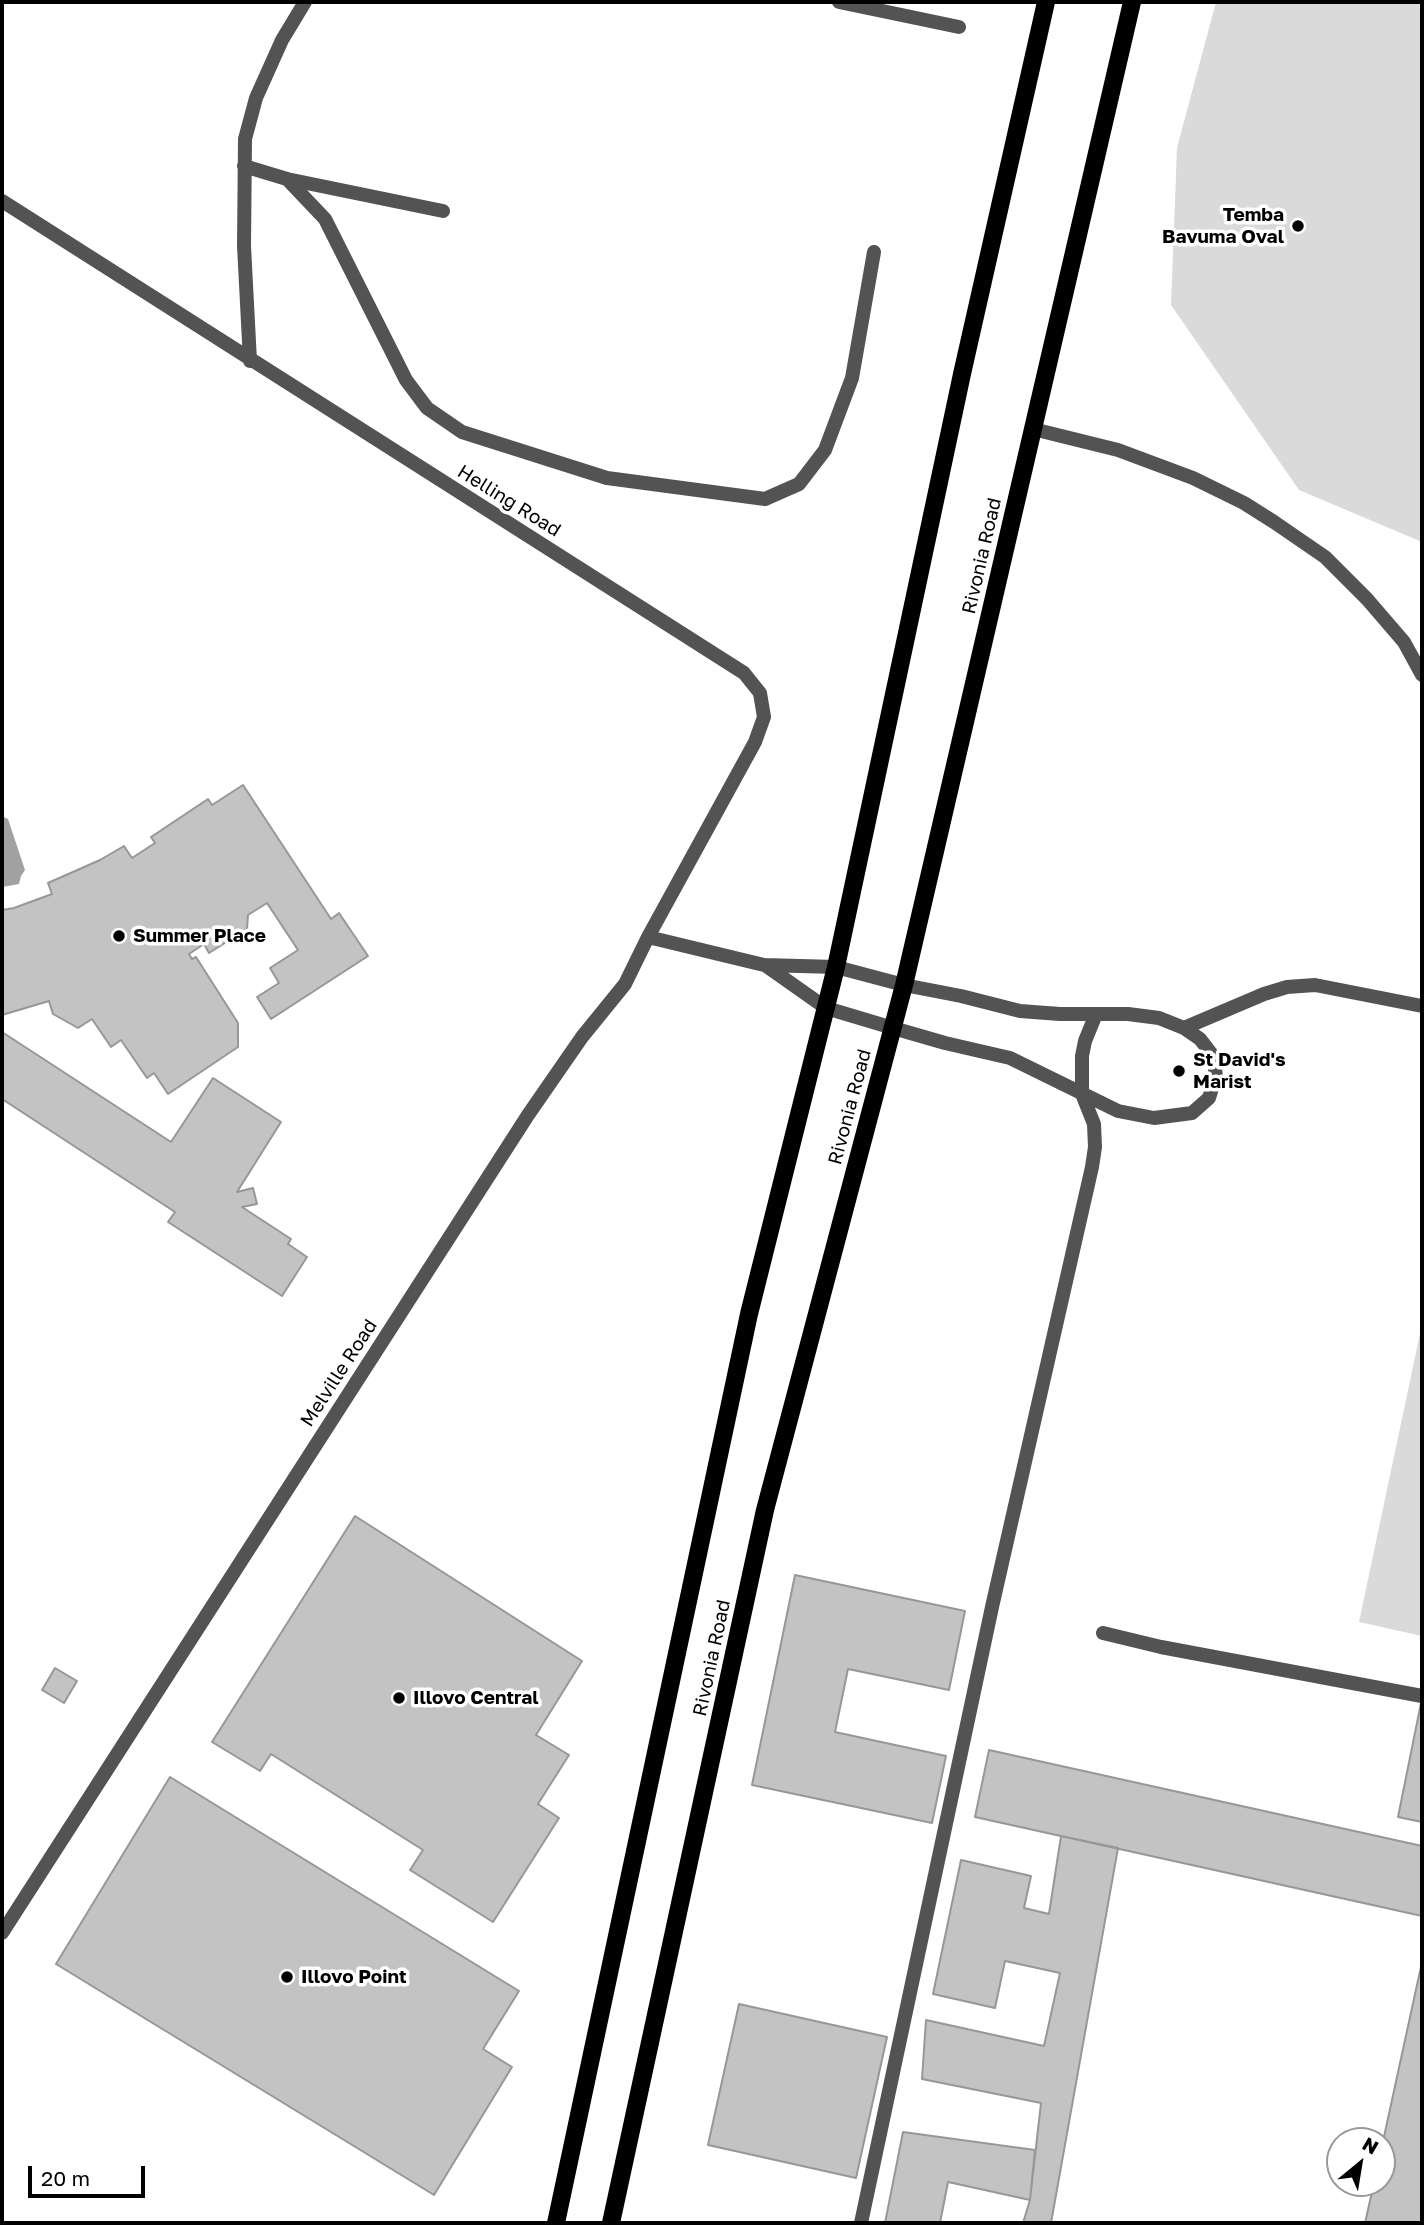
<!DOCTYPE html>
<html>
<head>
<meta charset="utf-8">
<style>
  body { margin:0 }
  #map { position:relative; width:1424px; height:2225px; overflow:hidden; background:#fff; font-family:"Golos Text",sans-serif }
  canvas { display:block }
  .frame { position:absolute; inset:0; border:4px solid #000; pointer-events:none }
  .north { position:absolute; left:1326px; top:2127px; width:70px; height:70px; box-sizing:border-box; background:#fff; border:2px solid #999; border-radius:50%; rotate:30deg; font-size:19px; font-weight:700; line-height:28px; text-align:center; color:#000 }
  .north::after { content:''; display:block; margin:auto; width:24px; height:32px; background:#000; clip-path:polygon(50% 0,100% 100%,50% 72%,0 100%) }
  .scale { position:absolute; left:28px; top:2166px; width:117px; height:32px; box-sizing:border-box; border:4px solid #000; border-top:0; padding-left:9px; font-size:21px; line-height:24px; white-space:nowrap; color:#000; -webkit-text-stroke:5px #fff; paint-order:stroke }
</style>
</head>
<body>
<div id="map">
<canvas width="1424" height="2225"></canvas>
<div class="frame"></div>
<div class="north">N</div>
<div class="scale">20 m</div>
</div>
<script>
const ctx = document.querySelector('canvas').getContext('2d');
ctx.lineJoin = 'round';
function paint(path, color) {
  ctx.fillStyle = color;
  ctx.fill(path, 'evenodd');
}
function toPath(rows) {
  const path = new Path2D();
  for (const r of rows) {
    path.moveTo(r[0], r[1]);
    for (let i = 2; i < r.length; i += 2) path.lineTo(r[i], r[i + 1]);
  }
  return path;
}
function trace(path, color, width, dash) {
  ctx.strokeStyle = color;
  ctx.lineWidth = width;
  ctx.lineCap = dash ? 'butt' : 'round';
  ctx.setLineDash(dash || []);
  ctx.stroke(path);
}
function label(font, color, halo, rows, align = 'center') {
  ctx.font = font + ' "Golos Text",sans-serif';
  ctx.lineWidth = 7;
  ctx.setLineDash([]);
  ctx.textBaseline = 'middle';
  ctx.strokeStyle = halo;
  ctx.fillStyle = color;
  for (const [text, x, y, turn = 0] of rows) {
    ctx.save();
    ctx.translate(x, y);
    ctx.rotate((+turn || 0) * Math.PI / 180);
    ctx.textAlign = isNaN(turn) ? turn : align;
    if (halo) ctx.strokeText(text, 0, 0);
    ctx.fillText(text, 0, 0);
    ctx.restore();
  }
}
paint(toPath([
  [1216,2,1422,2,1422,542,1299,490,1171,305,1177,148],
  [1422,1324,1422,1636,1359,1622]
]), '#dadada');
paint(toPath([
  [2,816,8,819,25,870,21,876,19,884,2,887]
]), '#a1a1a1');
const building = toPath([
  [243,785,331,919,339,913,368,956,271,1019,257,997,279,983,270,968,298,950,267,903,248,915,247,929,209,953,204,944,189,954,192,959,196,957,238,1023,238,1047,168,1094,154,1073,147,1078,121,1040,111,1047,92,1019,78,1028,53,1014,49,1001,2,1015,2,910,14,908,52,894,48,883,100,860,124,846,132,858,155,843,151,837,208,799,212,805,243,785],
  [2,1032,171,1142,213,1078,281,1122,237,1192,253,1188,257,1204,242,1207,291,1239,288,1244,307,1257,282,1296,168,1222,175,1212,2,1099,2,1032],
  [355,1516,582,1661,536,1735,569,1755,538,1804,559,1818,493,1922,410,1870,423,1850,271,1754,260,1771,212,1742,355,1516],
  [795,1575,965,1611,949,1690,848,1669,835,1732,946,1756,932,1823,752,1785,795,1575],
  [55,1668,77,1681,64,1703,42,1690,55,1668],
  [1421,1703,1422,1704,1422,1822,1398,1817,1421,1703],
  [989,1750,1422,1846,1422,1916,975,1817,989,1750],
  [170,1777,519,1991,483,2049,512,2067,434,2195,56,1964,170,1777],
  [1061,1836,1118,1848,1051,2223,1023,2223,1030,2200,1041,2103,922,2079,926,2020,1044,2046,1060,1973,1005,1961,995,2008,933,1994,961,1860,1031,1876,1024,1908,1049,1914,1061,1836],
  [1422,1962,1422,2223,1365,2223,1374,2183,1382,2183,1382,2146,1422,1962],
  [739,2004,887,2037,856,2178,708,2145,739,2004],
  [903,2132,1035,2150,1030,2200,948,2182,940,2223,885,2223,903,2132]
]);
paint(building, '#c3c3c3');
trace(building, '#979797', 2);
trace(toPath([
  [1033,429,1118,450,1193,478,1244,503,1274,522,1325,557,1367,599,1404,642,1422,675],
  [893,1028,945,1043,1010,1058,1118,1111,1154,1118,1192,1113,1209,1098,1216,1076,1213,1056,1200,1039,1184,1028,1159,1018,1128,1014,1060,1014,1020,1011,961,996,904,985],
  [1184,1028,1264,994,1287,987,1315,985,1422,1006],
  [1103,1633,1161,1647,1422,1696],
  [861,2223,992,1607,1092,1167,1095,1147,1094,1124,1082,1094,1082,1056,1085,1041,1096,1014]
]), '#535353', 14);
trace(toPath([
  [839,2,959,27],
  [244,166,287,179,325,219,406,380,427,408,462,432,607,478,765,499,799,484,825,450,852,378,874,252],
  [287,179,443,211],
  [2,201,744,673,760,693,764,717,755,742,648,937,625,984,582,1037,528,1115,2,1933],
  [250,361,244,246,245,139,256,98,282,40,305,2],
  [648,937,764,965,836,967,904,985],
  [765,965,826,1008,893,1028]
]), '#535353', 14);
trace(toPath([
  [556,2223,749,1314,836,967,962,374,1046,2],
  [611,2223,765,1510,904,985,1132,2]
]), '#000', 18);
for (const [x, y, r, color] of [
  [1298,226,7,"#000"],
  [119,936,7,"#000"],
  [1179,1071,7,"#000"],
  [399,1698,7,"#000"],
  [287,1977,7,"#000"]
]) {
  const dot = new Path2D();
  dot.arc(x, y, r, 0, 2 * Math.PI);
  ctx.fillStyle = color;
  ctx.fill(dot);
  trace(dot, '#fff', 2.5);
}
label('bold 19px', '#000', '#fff', [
  ["Temba",1284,215,"right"],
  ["Bavuma Oval",1284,237,"right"],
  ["Summer Place",133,936],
  ["St David's",1193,1060],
  ["Marist",1193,1082],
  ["Illovo Central",413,1698],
  ["Illovo Point",301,1977]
], 'left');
label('19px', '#000', '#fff', [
  ["Helling Road",509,501,32],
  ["Rivonia Road",982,556,-77],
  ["Rivonia Road",850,1107,-75],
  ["Melville Road",339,1373,-57],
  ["Rivonia Road",712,1658,-78]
]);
</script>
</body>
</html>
